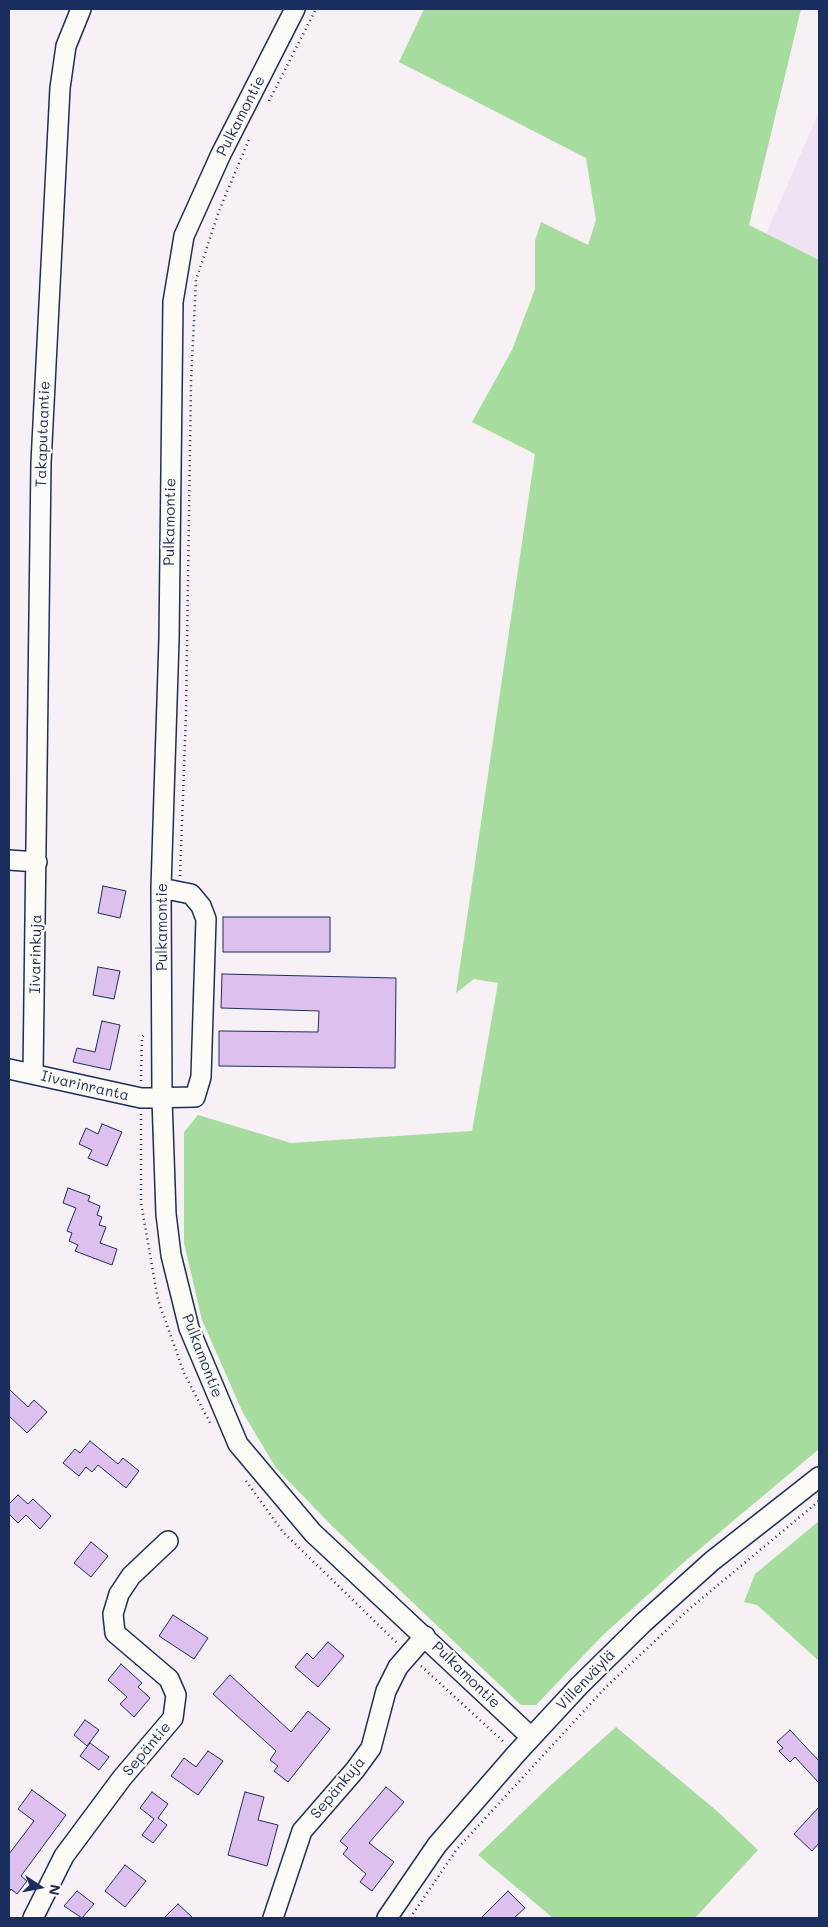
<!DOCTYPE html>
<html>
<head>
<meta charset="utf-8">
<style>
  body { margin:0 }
  #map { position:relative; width:828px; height:1927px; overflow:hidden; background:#f7f0f5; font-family:Mali,sans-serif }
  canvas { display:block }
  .frame { position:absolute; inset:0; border:10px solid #1b2f5e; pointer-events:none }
  .north { position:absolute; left:15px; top:1862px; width:50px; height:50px; -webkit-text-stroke:4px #fdfcf7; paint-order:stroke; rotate:101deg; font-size:14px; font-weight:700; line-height:20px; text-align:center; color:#1b2f5e }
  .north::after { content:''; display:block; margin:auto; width:18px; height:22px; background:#1b2f5e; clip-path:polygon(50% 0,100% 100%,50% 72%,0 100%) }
</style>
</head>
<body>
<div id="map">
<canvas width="828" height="1927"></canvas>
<div class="frame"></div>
<div class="north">N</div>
</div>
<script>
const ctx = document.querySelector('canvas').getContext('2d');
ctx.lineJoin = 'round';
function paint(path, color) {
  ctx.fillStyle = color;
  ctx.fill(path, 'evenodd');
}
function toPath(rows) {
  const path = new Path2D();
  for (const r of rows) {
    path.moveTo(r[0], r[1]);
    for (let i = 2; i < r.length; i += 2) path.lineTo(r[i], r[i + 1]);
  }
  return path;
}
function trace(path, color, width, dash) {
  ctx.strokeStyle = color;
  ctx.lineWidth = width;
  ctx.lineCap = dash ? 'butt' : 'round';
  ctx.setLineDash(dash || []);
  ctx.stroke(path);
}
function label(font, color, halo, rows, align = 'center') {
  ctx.font = font + ' Mali,sans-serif';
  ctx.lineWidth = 4.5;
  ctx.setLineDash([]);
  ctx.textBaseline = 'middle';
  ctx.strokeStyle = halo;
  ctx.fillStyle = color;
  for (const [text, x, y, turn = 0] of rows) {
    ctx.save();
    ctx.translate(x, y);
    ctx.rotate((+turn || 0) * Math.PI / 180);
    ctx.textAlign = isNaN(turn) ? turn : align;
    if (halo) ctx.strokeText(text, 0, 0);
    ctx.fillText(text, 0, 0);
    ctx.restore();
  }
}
paint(toPath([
  [819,112,819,260,766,234]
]), '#efe2f3');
paint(toPath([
  [424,9,801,9,749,225,819,260,819,1449,683,1563,602,1636,536,1705,521,1705,333,1527,276,1468,243,1413,202,1320,184,1243,184,1132,198,1115,291,1143,472,1131,498,983,474,979,456,993,535,454,472,422,512,350,535,289,535,241,541,222,588,245,596,220,586,158,399,62],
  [819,1521,819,1661,757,1605,744,1602,755,1574],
  [616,1727,717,1811,758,1850,695,1918,553,1918,478,1855,552,1784]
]), '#a7dc9f');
const building = toPath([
  [103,886,126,891,120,918,98,913,103,886],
  [223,917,330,917,330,952,223,952,223,917],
  [98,967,120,971,114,999,93,995,98,967],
  [222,974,396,978,395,1068,219,1066,219,1031,318,1032,319,1011,221,1008,222,974],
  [102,1021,120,1025,110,1070,73,1062,77,1048,95,1052,102,1021],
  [102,1124,122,1132,107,1166,88,1158,92,1150,79,1144,86,1128,98,1134,102,1124],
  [68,1188,90,1196,88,1201,100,1206,97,1215,102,1217,99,1225,106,1227,100,1243,117,1249,112,1265,75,1251,78,1245,69,1241,72,1233,67,1231,76,1208,63,1203,68,1188],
  [9,1389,28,1407,34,1400,47,1412,27,1433,9,1416,9,1389],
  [90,1441,118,1464,123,1458,139,1471,126,1488,98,1465,92,1472,86,1467,79,1476,63,1463,75,1449,80,1453,90,1441],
  [18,1495,28,1504,33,1499,51,1516,40,1529,26,1515,18,1523,9,1514,9,1504,18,1495],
  [91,1542,108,1556,91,1577,74,1563,91,1542],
  [173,1615,208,1638,194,1659,159,1636,173,1615],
  [328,1642,344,1656,318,1687,295,1667,307,1653,313,1659,328,1642],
  [121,1664,142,1683,138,1687,150,1698,134,1717,120,1704,127,1697,108,1680,121,1664],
  [230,1675,291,1732,308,1711,330,1729,288,1782,274,1771,278,1766,270,1760,276,1751,213,1694,230,1675],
  [85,1720,99,1730,87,1746,74,1735,85,1720],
  [790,1730,819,1761,819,1783,795,1757,790,1762,779,1751,783,1748,777,1742,790,1730],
  [90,1743,109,1757,99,1770,80,1756,90,1743],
  [208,1751,223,1761,198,1795,171,1776,184,1758,196,1767,208,1751],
  [386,1787,404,1802,369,1843,394,1862,372,1891,360,1882,366,1874,343,1854,348,1848,340,1841,386,1787],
  [32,1790,66,1815,21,1876,27,1881,17,1894,11,1889,9,1892,9,1854,34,1821,18,1809,32,1790],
  [152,1792,168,1804,158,1818,167,1825,153,1843,142,1835,154,1819,140,1808,152,1792],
  [245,1792,264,1797,258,1820,278,1825,267,1866,228,1855,245,1792],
  [819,1807,819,1843,812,1851,794,1834,819,1807],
  [125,1865,146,1881,125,1907,105,1891,125,1865],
  [77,1891,94,1904,82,1918,64,1906,77,1891],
  [508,1891,525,1908,514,1918,481,1918,508,1891],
  [178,1904,193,1918,164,1918,178,1904]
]);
paint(building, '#ddc0ee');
trace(building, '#1b2f5e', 1);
const minor = toPath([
  [295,9,221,154,184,236,173,302,169,639,161,888,162,1099,166,1214,171,1255,189,1328,238,1444,313,1533,531,1737],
  [9,860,37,862],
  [9,1069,141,1098,195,1097,201,1077,206,919,201,906,191,894,161,888],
  [33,1074,41,463,60,88,66,46,81,9],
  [33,1918,64,1856,122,1778,173,1718,176,1695,169,1679,115,1633,113,1614,119,1594,131,1576,168,1541],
  [273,1918,302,1831,355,1770,371,1748,386,1691,398,1667,425,1636],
  [387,1918,437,1845,516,1754,579,1686,643,1623,712,1561,819,1477]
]);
trace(minor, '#1b2f5e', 22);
trace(toPath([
  [269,101,316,9],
  [180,876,186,715,191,382,196,280,219,211,250,137],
  [141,1081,142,1037,146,1033],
  [141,1114,141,1203,158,1300,184,1373,210,1423],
  [246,1481,283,1532,397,1643],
  [421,1666,505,1743],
  [410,1918,457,1849,605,1688,688,1610,819,1501]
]), '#1b2f5e', 2.5, [1, 4]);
trace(minor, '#fdfcf7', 19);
label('15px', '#1b2f5e', '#fdfcf7', [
  ["Pulkamontie",241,116,-63],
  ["Takaputaantie",43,434,-88],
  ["Pulkamontie",170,522,-89],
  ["Pulkamontie",162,927,-90],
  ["Iivarinkuja",36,954,-89],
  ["Iivarinranta",85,1086,13],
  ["Pulkamontie",202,1356,69],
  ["Pulkamontie",466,1675,44],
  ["Villenväylä",586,1680,-46],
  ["Sepäntie",147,1749,-50],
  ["Sepänkuja",338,1788,-50]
]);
</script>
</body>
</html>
